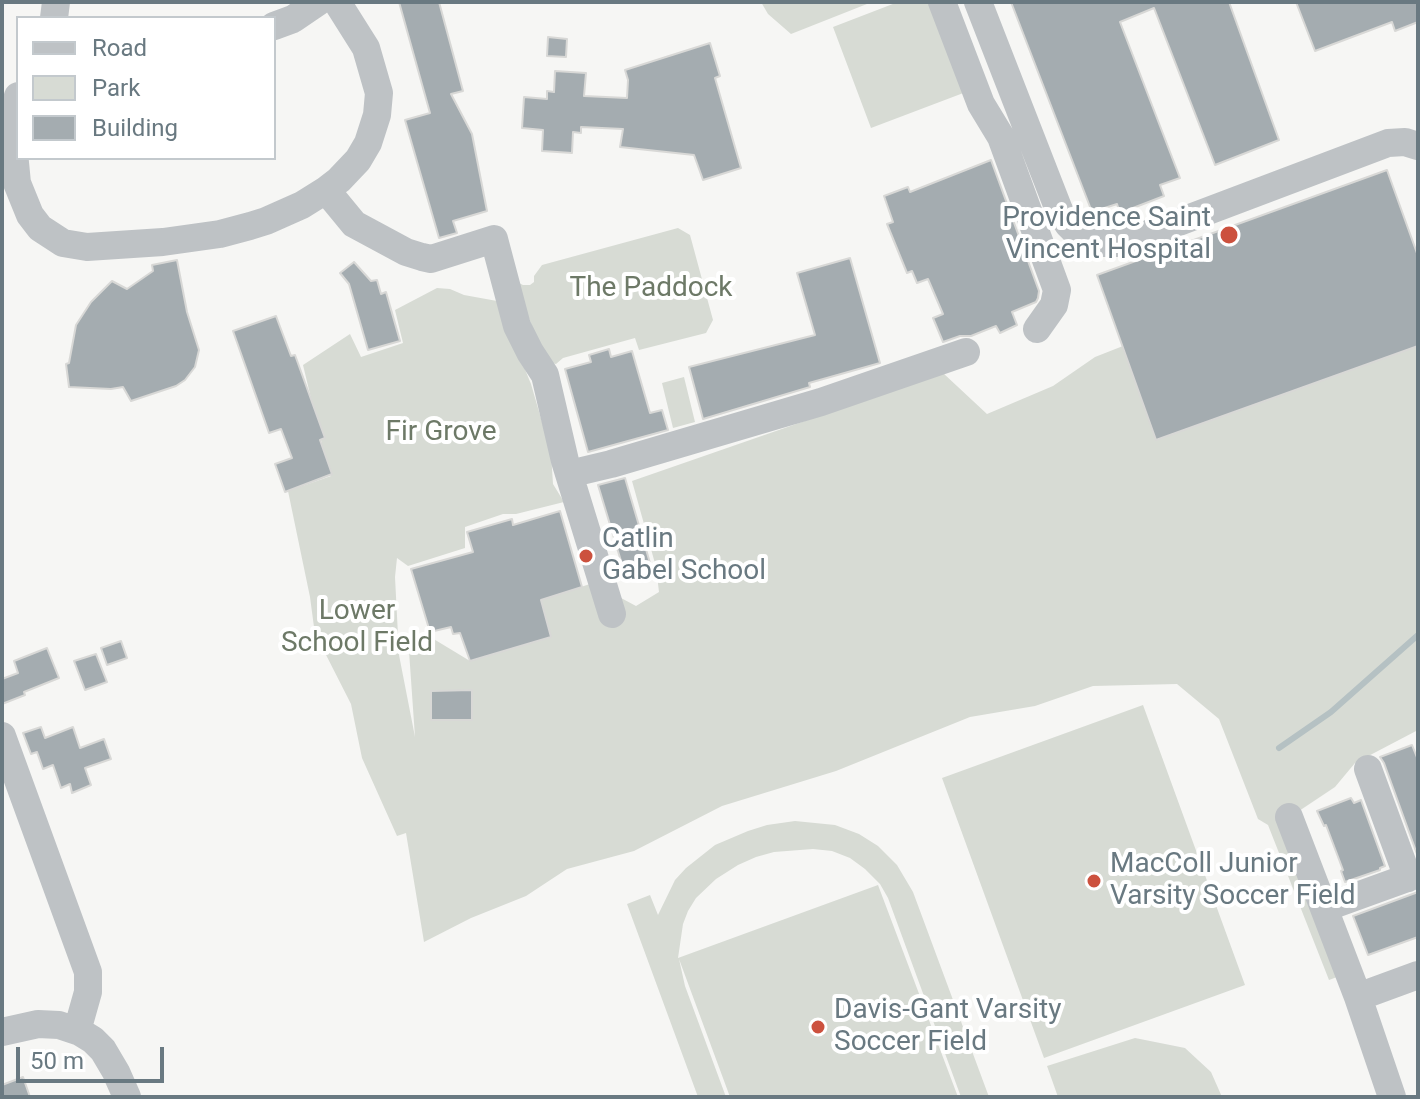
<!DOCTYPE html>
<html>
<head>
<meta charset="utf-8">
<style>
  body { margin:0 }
  #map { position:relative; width:1420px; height:1099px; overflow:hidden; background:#f6f6f4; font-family:Roboto,sans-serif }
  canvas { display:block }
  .frame { position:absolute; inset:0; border:4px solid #697981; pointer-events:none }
  .legend { position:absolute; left:16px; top:16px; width:260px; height:144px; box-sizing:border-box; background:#fff; border:2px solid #c3c9cd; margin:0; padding:10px 14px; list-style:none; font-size:24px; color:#697981 }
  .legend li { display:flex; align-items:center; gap:16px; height:40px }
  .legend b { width:40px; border:2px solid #c3c9cd }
  .scale { position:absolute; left:16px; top:1047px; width:148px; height:36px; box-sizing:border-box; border:4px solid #697981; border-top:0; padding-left:10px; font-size:24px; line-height:28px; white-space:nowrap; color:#697981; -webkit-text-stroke:6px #fff; paint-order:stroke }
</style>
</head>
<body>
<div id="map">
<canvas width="1420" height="1099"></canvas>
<div class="frame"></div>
<ul class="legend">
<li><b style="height:10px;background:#bec2c5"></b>Road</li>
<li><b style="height:22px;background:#d7dbd4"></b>Park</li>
<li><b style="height:22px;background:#a4acb0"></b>Building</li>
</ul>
<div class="scale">50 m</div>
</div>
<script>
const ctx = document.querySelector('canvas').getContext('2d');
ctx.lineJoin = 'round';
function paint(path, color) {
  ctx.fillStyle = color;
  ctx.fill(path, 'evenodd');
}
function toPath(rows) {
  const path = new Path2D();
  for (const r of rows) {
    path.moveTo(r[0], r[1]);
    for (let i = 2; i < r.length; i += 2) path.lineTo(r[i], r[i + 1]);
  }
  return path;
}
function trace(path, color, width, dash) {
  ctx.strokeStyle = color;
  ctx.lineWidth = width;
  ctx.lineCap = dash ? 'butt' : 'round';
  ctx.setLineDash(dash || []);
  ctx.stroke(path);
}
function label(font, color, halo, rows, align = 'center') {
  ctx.font = font + ' Roboto,sans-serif';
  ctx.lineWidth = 8;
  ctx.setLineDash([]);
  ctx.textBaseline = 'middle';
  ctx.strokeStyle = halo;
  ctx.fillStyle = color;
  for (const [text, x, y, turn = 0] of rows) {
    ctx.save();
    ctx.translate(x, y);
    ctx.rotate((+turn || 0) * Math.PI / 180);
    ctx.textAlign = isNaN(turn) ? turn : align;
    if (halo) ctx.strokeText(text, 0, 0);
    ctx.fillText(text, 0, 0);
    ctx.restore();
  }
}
paint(toPath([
  [761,2,872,2,791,34,768,14],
  [898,2,932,2,966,92,871,128,833,27],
  [678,228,690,235,713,320,706,333,639,350,635,338,563,358,556,364,547,362,513,280,523,285,530,285,534,282,534,276,542,265],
  [437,288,450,289,464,295,497,301,531,384,551,453,553,484,564,502,516,514,503,514,465,527,465,548,408,566,397,558,395,577,399,655,415,737,409,651,432,638,470,661,551,637,541,600,593,583,636,606,659,592,656,567,632,481,943,373,987,414,1053,386,1095,357,1123,346,1157,440,1418,346,1418,730,1355,763,1335,787,1287,819,1345,974,1329,980,1268,825,1258,819,1219,719,1177,684,1093,686,1035,706,970,717,836,771,722,806,634,851,567,869,526,896,471,918,424,942,406,833,397,836,362,758,351,704,322,647,314,627,310,597,288,491,331,476,320,465,322,444,303,365,350,334,361,357,403,343,395,310],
  [684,377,695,422,673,428,662,383],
  [1143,705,1245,985,1044,1058,942,778],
  [795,821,835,825,859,834,878,846,897,865,913,892,989,1097,961,1097,888,898,880,884,865,869,850,858,832,851,813,849,774,852,756,857,738,865,716,879,696,898,688,911,683,924,678,958,878,885,958,1097,730,1097,679,959,685,986,726,1097,698,1097,627,904,650,895,658,915,675,880,686,868,715,845,748,831,767,825],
  [1135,1038,1185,1048,1211,1072,1222,1097,1058,1097,1047,1066]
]), '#d7dbd4');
trace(toPath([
  [1279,748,1331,712,1418,635]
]), '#b5c1c3', 6);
const building = toPath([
  [399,2,439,2,463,91,451,94,472,134,487,211,453,221,457,233,439,238,405,120,430,113,399,2],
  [1011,2,1229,2,1279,140,1215,165,1154,8,1120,22,1180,178,1160,185,1164,196,1120,213,1117,204,1092,212,1011,2],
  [1296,2,1418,2,1418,22,1395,31,1392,22,1315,51,1296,2],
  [548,37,567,39,566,57,547,56,548,37],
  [710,43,720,76,715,78,741,168,703,180,694,155,620,147,623,129,581,127,581,133,573,132,572,153,542,151,543,130,522,128,524,97,547,99,547,91,554,92,555,71,586,73,584,96,627,98,628,80,625,70,710,43],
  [991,160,1039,291,1038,298,1036,302,1012,312,1017,325,1000,333,996,326,971,336,960,336,943,342,933,318,943,314,928,279,917,283,912,271,907,273,887,224,893,222,884,196,908,187,910,192,991,160],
  [1387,170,1418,256,1418,346,1156,440,1097,275,1387,170],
  [850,258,880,363,809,383,810,387,703,419,689,367,815,335,797,273,850,258],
  [177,260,187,312,199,350,195,367,185,380,176,386,131,401,123,387,111,389,69,387,66,364,69,363,76,325,91,302,112,281,127,289,153,271,152,265,177,260],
  [354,262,371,281,377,280,381,294,386,292,400,341,368,350,349,284,340,273,354,262],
  [276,316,291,356,295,355,325,438,320,440,332,474,285,492,275,464,292,458,281,429,269,433,233,331,276,316],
  [609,349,611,357,632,351,650,413,662,410,668,430,588,452,565,369,591,362,589,355,609,349],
  [625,478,650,563,624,571,598,485,625,478],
  [560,511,582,587,541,600,551,637,470,661,460,633,453,634,451,627,430,632,411,569,473,552,467,532,512,519,513,525,560,511],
  [121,641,127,658,107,665,101,648,121,641],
  [47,648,59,678,24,692,25,695,2,704,2,679,18,673,14,661,47,648],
  [96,654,107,682,85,690,74,661,96,654],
  [472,690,472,720,431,720,431,691,472,690],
  [41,727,45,738,73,727,80,748,104,739,111,759,85,768,91,785,72,793,70,784,61,788,53,765,43,769,37,752,31,754,23,733,41,727],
  [1412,745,1418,760,1417,854,1384,763,1380,757,1412,745],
  [1351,798,1354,803,1361,800,1385,866,1380,868,1380,870,1345,882,1341,871,1343,870,1326,825,1324,826,1317,811,1351,798],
  [1418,892,1418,937,1368,955,1353,916,1418,892],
  [23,1077,30,1097,2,1097,2,1085,23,1077]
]);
paint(building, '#a4acb0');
trace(building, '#d8d8d6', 2);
trace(toPath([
  [942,2,981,104,1001,137,1057,290,1054,305,1037,329],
  [978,2,1059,210,1068,224,1078,234,1092,241,1101,243,1118,243,1134,239,1388,143,1405,142,1418,146],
  [54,18,56,2],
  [274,26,293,19,318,2],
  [18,96,14,109,12,132,17,183,30,215,40,228,63,243,87,247,163,242,220,234,250,226,266,221,302,205,326,190,339,180,358,160,368,143,377,115,379,93,366,48,337,2],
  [326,190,354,224,406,252,422,257,431,259,494,239,517,326,530,352,545,375,565,461,612,614],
  [569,474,611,464,821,402,966,352],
  [2,736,88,972,88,992,77,1031],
  [1368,769,1408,878],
  [1289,817,1358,997,1392,1097],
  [1324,908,1418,874],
  [1358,997,1418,975],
  [2,1032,38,1024,59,1025,80,1032,93,1040,103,1050,116,1072,127,1097]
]), '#bec2c5', 28);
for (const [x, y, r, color] of [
  [1229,235,10,"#cc513e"],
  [586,556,8,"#cc513e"],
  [1094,881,8,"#cc513e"],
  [818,1027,8,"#cc513e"]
]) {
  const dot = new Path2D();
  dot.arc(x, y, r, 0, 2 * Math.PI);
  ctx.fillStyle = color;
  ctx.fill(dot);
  trace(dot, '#fff', 3);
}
label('28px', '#697981', '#fff', [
  ["Providence Saint",1211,219,"right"],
  ["Vincent Hospital",1211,251,"right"],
  ["Catlin",602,540],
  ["Gabel School",602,572],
  ["MacColl Junior",1110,865],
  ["Varsity Soccer Field",1110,897],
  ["Davis-Gant Varsity",834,1011],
  ["Soccer Field",834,1043]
], 'left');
label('28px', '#6d7967', '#fff', [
  ["The Paddock",651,289],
  ["Fir Grove",441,433],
  ["Lower",357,612],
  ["School Field",357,644]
]);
</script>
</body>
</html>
